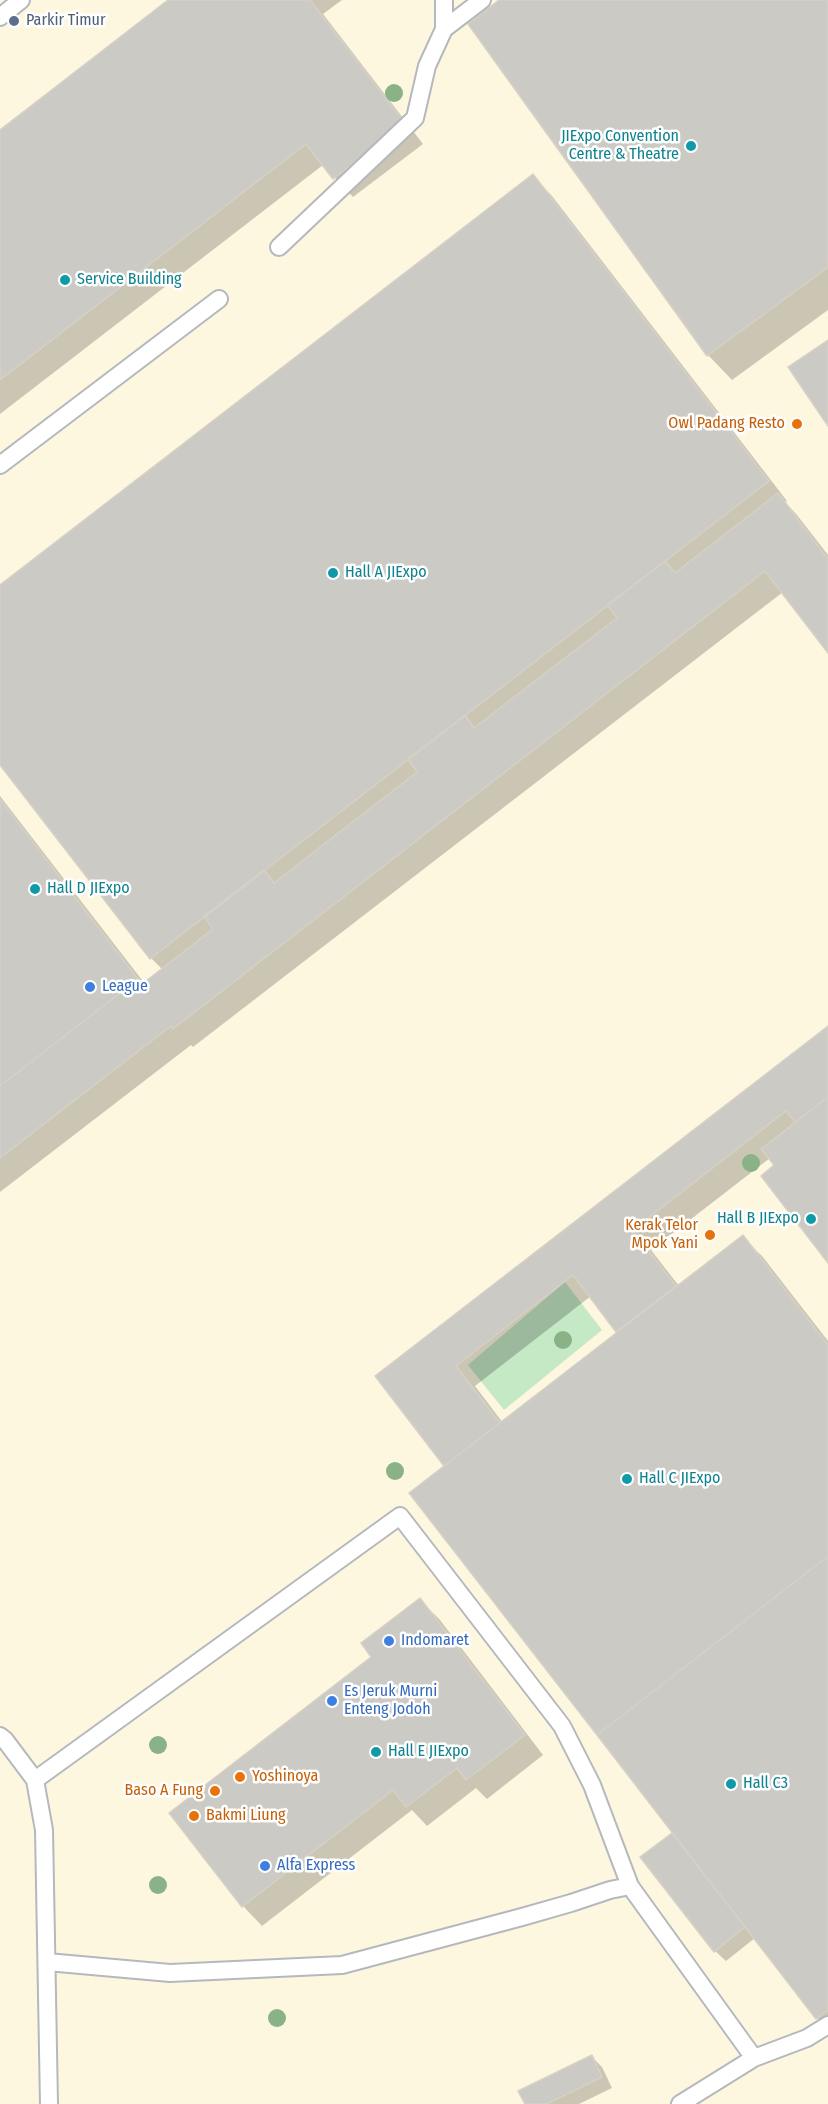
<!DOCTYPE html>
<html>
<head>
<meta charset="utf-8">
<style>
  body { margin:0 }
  canvas { display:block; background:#f1efe8 }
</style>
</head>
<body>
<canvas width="828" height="2104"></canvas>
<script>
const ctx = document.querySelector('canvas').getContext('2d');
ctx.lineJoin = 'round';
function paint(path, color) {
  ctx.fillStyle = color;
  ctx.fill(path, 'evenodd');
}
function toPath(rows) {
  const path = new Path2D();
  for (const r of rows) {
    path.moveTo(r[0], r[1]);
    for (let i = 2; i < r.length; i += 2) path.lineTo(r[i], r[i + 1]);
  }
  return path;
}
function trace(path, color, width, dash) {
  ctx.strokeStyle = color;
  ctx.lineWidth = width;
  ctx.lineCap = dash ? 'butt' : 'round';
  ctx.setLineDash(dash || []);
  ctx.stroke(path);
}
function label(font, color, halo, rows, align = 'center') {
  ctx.font = font + ' "Fira Sans Condensed",sans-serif';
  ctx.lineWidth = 5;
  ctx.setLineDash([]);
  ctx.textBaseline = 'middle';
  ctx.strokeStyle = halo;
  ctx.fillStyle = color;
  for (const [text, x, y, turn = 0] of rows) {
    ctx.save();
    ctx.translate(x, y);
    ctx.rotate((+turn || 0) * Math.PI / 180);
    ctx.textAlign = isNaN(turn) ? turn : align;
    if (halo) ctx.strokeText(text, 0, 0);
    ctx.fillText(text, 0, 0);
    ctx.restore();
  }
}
paint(toPath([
  [0,0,828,0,828,2104,0,2104]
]), '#fef7e0');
paint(toPath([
  [565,1282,602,1330,504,1410,468,1365]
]), '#c5e8c5');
paint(toPath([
  [171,0,342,0,323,14,423,144,353,197,323,165,0,414,0,132],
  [501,0,828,0,828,310,732,380,708,355],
  [533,176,552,196,787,501,785,502,797,515,828,555,828,651,783,592,193,1047,191,1045,0,1192,0,796,145,984,163,970,151,958,0,763,0,587],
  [828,1028,828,1260,770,1158,651,1250,679,1286,742,1237,762,1256,828,1341,828,2029,817,2018,755,1938,726,1961,715,1951,643,1857,674,1833,446,1466,377,1376],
  [591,1296,618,1332,503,1423,475,1386],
  [420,1600,440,1620,543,1755,487,1799,476,1788,427,1826,412,1810,262,1926,243,1906,373,1658],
  [592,2057,602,2067,612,2088,579,2104,527,2104]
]), '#0003');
const building = toPath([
  [168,0,310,0,405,123,333,179,306,144,0,380,0,130,168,0],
  [499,0,828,0,828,267,707,356,468,24,499,0],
  [533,174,769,481,150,959,0,765,0,585,533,174],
  [828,340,828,426,788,367,828,340],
  [778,493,828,559,828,653,765,571,173,1029,171,1026,0,1158,0,1086,138,979,142,984,213,929,204,916,264,870,274,883,417,772,408,759,465,715,474,728,617,618,607,605,665,561,675,573,778,493],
  [0,799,138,979,0,1086,0,799],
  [828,1026,828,1097,795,1122,786,1111,633,1230,676,1286,616,1332,573,1275,456,1366,500,1423,444,1466,375,1376,828,1026],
  [828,1097,828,1263,761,1176,774,1165,761,1149,828,1097],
  [743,1235,828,1345,828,1556,597,1735,409,1493,743,1235],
  [828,1556,828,2010,816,2019,597,1735,828,1556],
  [420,1598,525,1735,466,1780,457,1768,406,1807,393,1790,242,1907,169,1813,371,1657,361,1643,420,1598],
  [672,1833,745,1927,714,1952,640,1857,672,1833],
  [592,2055,602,2077,547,2104,525,2104,518,2091,592,2055]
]);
paint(building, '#cccac5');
trace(building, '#d6d1c6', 1.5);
const lane = toPath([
  [444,0,444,29,482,0],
  [0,17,21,0],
  [279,247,415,118,427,66,444,29],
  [0,465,219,299],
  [0,1736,5,1740,35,1780,44,1830,49,2104],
  [35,1780,400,1516,562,1726,592,1785,630,1886,754,2058],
  [47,1962,170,1973,342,1965,522,1917,571,1903,610,1890,630,1886],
  [680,2104,754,2058,807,2038,828,2025]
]);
trace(lane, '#b5b8bc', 20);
trace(lane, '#fff', 16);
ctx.fillStyle = '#89b387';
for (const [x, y] of [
  [394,93],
  [751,1163],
  [563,1340],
  [395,1471],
  [158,1745],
  [158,1885],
  [277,2018]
]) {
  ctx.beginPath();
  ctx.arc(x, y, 9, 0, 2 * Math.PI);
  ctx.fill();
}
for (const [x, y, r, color] of [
  [14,21,6,"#5c6f8a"],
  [691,146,6,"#0f9aa8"],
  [65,280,6,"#0f9aa8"],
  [797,424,6,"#e8710a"],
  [333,573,6,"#0f9aa8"],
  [35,889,6,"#0f9aa8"],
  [90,987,6,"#3f7fe0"],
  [811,1219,6,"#0f9aa8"],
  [710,1235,6,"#e8710a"],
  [627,1479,6,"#0f9aa8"],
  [389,1641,6,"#3f7fe0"],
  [332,1701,6,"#3f7fe0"],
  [376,1752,6,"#0f9aa8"],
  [240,1777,6,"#e8710a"],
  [731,1784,6,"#0f9aa8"],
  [215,1791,6,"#e8710a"],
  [194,1816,6,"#e8710a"],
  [265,1866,6,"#3f7fe0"]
]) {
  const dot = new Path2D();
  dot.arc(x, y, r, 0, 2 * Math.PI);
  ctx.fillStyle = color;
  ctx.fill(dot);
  trace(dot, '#fff', 2);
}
label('16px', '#4e5e75', '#fff', [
  ["Parkir Timur",26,21]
], 'left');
label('16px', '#0d838f', '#fff', [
  ["JIExpo Convention",679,137,"right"],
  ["Centre & Theatre",679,155,"right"],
  ["Service Building",77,280],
  ["Hall A JIExpo",345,573],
  ["Hall D JIExpo",47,889],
  ["Hall B JIExpo",799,1219,"right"],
  ["Hall C JIExpo",639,1479],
  ["Hall E JIExpo",388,1752],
  ["Hall C3",743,1784]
], 'left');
label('16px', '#c56008', '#fff', [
  ["Owl Padang Resto",785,424],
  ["Kerak Telor",698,1226],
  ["Mpok Yani",698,1244],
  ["Yoshinoya",252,1777,"left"],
  ["Baso A Fung",203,1791],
  ["Bakmi Liung",206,1816,"left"]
], 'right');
label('16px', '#366cbe', '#fff', [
  ["League",102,987],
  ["Indomaret",401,1641],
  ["Es Jeruk Murni",344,1692],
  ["Enteng Jodoh",344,1710],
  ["Alfa Express",277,1866]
], 'left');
</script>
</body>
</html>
